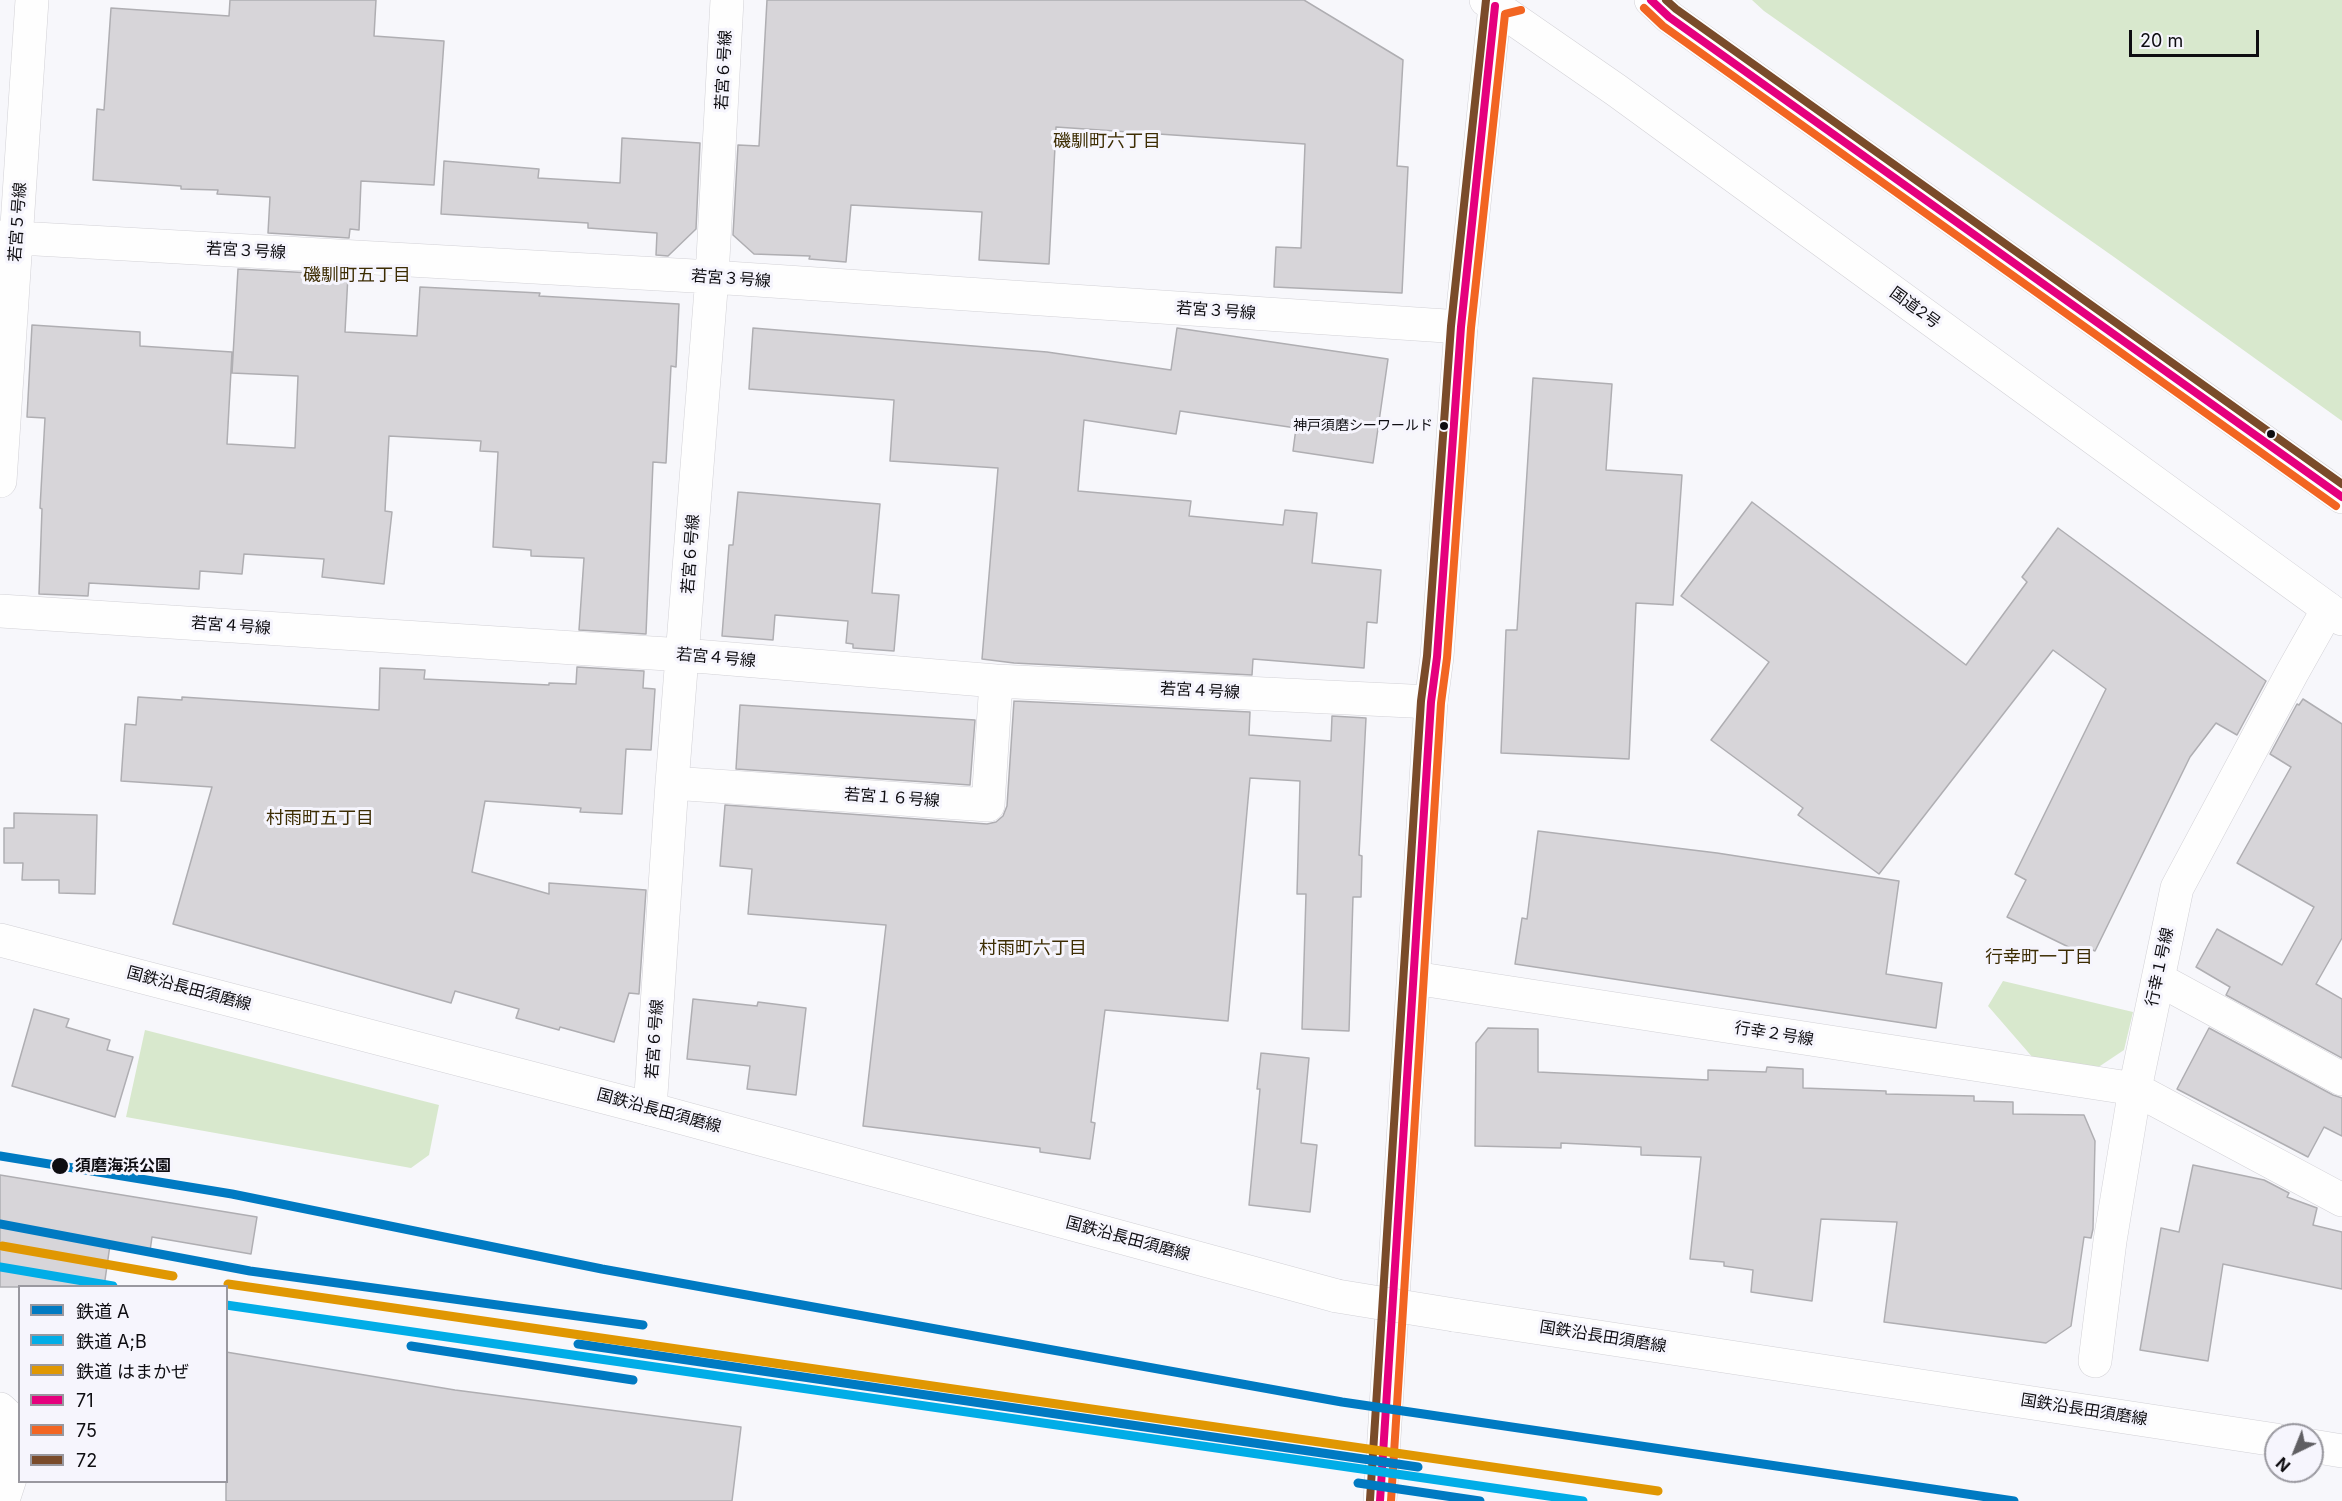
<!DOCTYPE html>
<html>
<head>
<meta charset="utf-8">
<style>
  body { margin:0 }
  #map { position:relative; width:2342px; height:1501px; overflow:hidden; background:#f7f7fb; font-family:Inter,"Noto Sans JP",sans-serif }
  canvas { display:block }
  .legend { position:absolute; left:18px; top:1285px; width:210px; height:198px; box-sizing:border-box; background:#f6f5fd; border:2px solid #99989f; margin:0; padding:8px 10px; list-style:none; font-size:18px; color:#0e0d11 }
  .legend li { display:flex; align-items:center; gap:12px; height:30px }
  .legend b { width:30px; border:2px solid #99989f }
  .north { position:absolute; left:2264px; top:1423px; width:60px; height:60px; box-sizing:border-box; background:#f6f5fd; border:2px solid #99989f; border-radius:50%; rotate:223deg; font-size:16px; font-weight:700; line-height:24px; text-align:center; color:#0e0d11 }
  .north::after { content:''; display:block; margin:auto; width:21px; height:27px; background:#605f63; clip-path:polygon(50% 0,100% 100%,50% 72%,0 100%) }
  .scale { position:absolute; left:2129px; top:30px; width:130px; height:27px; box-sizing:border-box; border:3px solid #0e0d11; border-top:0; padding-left:8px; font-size:18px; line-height:21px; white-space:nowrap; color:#0e0d11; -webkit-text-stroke:4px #f6f5fd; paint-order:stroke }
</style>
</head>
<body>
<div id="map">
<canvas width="2342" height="1501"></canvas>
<ul class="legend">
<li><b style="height:8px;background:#007ac2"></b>鉄道 A</li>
<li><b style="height:8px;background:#01ade7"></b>鉄道 A;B</li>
<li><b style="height:8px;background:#e09702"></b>鉄道 はまかぜ</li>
<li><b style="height:8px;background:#e5007d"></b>71</li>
<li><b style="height:8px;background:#f26522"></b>75</li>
<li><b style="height:8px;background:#7a4b2a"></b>72</li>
</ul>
<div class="north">N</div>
<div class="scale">20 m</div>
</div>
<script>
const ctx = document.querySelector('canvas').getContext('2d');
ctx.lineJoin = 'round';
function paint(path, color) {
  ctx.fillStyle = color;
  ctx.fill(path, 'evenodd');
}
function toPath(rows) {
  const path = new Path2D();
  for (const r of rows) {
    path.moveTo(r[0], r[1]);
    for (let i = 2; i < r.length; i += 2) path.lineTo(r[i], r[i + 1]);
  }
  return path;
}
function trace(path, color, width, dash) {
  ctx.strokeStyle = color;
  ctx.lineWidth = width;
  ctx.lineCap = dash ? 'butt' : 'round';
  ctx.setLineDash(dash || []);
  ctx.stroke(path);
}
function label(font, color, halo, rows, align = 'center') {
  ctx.font = font + ' Inter,"Noto Sans JP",sans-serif';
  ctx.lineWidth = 6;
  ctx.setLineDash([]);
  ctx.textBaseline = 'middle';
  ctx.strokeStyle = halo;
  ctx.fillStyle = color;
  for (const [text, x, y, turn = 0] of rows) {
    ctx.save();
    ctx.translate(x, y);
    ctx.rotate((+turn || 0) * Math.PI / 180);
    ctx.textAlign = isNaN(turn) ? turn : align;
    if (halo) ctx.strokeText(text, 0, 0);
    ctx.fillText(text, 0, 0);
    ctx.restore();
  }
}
paint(toPath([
  [1752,0,2342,0,2342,421,2114,257,1764,11],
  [2003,981,2133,1012,2124,1050,2094,1070,2034,1059,1988,1006],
  [145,1030,439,1105,429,1155,411,1168,126,1117]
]), '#d8e8cd');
const building = toPath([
  [230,0,376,0,374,36,444,41,434,185,361,181,359,230,350,229,349,238,268,233,270,197,217,194,218,190,181,189,181,186,93,180,97,109,104,110,111,8,229,16,230,0],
  [767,0,1304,0,1403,60,1397,166,1408,167,1402,293,1274,287,1276,247,1301,248,1305,144,1056,127,1049,264,979,260,982,212,851,205,846,262,809,259,810,256,754,254,733,235,738,145,759,146,767,0],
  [622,138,700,143,696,229,668,256,656,255,657,233,588,228,588,223,441,214,444,161,539,169,538,178,620,183,622,138],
  [238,269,348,275,345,332,417,336,420,287,540,293,539,296,679,304,676,367,671,366,666,463,653,462,646,634,579,630,584,558,531,556,531,550,493,547,498,452,480,451,481,441,389,436,385,511,392,512,384,584,322,577,324,559,244,554,242,574,200,571,199,589,89,583,88,596,39,594,42,509,40,508,45,418,27,417,32,325,140,332,140,346,232,352,227,444,295,448,298,376,232,373,238,269],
  [753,328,1047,352,1171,370,1177,328,1388,359,1373,463,1293,451,1296,428,1180,411,1176,434,1084,420,1078,491,1191,501,1189,516,1283,525,1285,510,1317,513,1312,563,1381,570,1377,623,1367,622,1364,668,1253,659,1252,675,1014,663,982,659,998,468,890,461,894,400,749,389,753,328],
  [1533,378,1612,384,1606,470,1682,475,1673,605,1636,603,1629,759,1501,753,1506,630,1517,630,1533,378],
  [738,492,880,504,872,593,899,595,894,651,853,648,853,644,846,643,848,621,775,615,773,640,722,636,729,545,733,545,738,492],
  [1752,502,1966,665,2027,582,2022,577,2058,528,2266,681,2237,735,2216,723,2190,757,2095,951,2088,948,2085,955,2007,917,2026,880,2015,874,2106,689,2053,650,1879,874,1798,815,1803,808,1711,740,1769,662,1681,596,1752,502],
  [577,667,644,671,643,688,655,689,651,750,626,749,622,814,580,812,581,808,485,801,472,872,549,894,549,883,646,890,639,994,629,993,614,1042,560,1027,559,1030,516,1018,519,1009,455,991,451,1003,173,924,212,787,121,781,125,724,136,725,138,697,182,700,182,697,379,710,380,668,425,670,424,679,549,685,549,683,576,684,577,667],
  [2303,699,2342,724,2342,938,2316,984,2342,999,2342,1058,2226,995,2230,987,2196,967,2217,929,2282,965,2314,907,2237,863,2291,767,2270,754,2297,704,2299,705,2303,699],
  [1014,701,1250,712,1249,735,1331,741,1332,716,1366,718,1359,855,1362,856,1361,897,1353,897,1349,1031,1302,1029,1306,894,1297,894,1300,781,1250,778,1228,1021,1105,1010,1091,1122,1095,1123,1090,1159,1040,1152,1040,1148,863,1126,886,925,748,914,752,869,720,866,725,805,987,824,996,822,1003,816,1007,806,1014,701],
  [740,705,975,720,970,785,736,769,740,705],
  [14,813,97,815,95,894,59,893,59,880,22,880,23,863,4,863,4,828,14,828,14,813],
  [1538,831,1717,853,1899,881,1886,974,1942,983,1936,1028,1515,964,1522,918,1527,919,1538,831],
  [693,999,757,1006,758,1002,806,1008,796,1095,747,1089,750,1066,687,1059,693,999],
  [34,1009,69,1019,66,1027,110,1040,107,1050,133,1057,115,1117,12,1086,34,1009],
  [1488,1028,1538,1029,1538,1072,1708,1080,1708,1070,1766,1072,1767,1067,1803,1069,1803,1088,1886,1091,1886,1094,1974,1096,1974,1101,2013,1102,2013,1114,2084,1115,2095,1141,2093,1229,2091,1238,2084,1237,2071,1326,2046,1343,1884,1322,1897,1222,1821,1219,1812,1301,1751,1292,1753,1270,1724,1266,1724,1262,1690,1259,1701,1157,1641,1155,1641,1147,1561,1143,1561,1148,1475,1146,1476,1043,1488,1028],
  [2209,1028,2333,1095,2342,1098,2342,1136,2324,1127,2308,1157,2177,1089,2209,1028],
  [1261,1053,1309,1058,1301,1143,1317,1145,1310,1212,1249,1205,1260,1089,1257,1089,1261,1053],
  [2193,1165,2264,1180,2289,1193,2287,1197,2317,1208,2313,1225,2342,1232,2342,1289,2223,1264,2208,1361,2140,1350,2161,1228,2179,1232,2193,1165],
  [0,1175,257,1217,251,1254,152,1237,150,1251,110,1245,104,1287,0,1287,0,1175],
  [226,1352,455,1390,741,1427,732,1501,226,1501,226,1352]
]);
paint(building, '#d7d5d9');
trace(building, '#afaeb2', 1.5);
const street = toPath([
  [0,237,712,277,1461,327],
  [0,481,32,0],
  [0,611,683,655,996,681,1431,702],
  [672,783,988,805,996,681],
  [1414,978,2135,1089,2342,1200],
  [2158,979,2342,1079],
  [650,1109,672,783,712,277,727,0],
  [2095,1361,2110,1241,2135,1089,2177,888,2292,673,2328,609],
  [0,1409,15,1423,15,1463,4,1497,0,1500]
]);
const secondary = toPath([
  [0,940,650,1109,1337,1296],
  [1454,1315,2276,1440],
  [2312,1446,2342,1451],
  [1380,1501,1431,702,1437,657,1461,327,1495,6]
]);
const highway = toPath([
  [1486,0,1616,90,2342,619],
  [1651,0,1669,17,2342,497]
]);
trace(street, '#d2d1d6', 34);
trace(secondary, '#d2d1d6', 34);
trace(highway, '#d2d1d6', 34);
trace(street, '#fefefe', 33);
trace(secondary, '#fefefe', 33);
trace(highway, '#fefefe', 33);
const secondaryBridge = toPath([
  [1337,1296,1454,1315]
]);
trace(secondaryBridge, '#d2d1d6', 34, []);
trace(secondaryBridge, '#fefefe', 33);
trace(toPath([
  [1651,0,1669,17,2342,497],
  [1380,1501,1431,702,1437,657,1461,327,1495,6]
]), '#e5007d', 8);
trace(toPath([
  [1644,8,1663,26,2336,506],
  [1391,1501,1441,703,1447,658,1471,328,1505,14,1521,10]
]), '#f26522', 8);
trace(toPath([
  [1666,0,1676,9,2342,484],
  [1370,1500,1421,701,1427,656,1451,326,1486,0]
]), '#7a4b2a', 8);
trace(toPath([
  [0,1156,232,1194,602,1269,1342,1402,2014,1501],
  [0,1224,250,1271,643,1325],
  [578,1344,1418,1467],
  [411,1346,633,1380],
  [1358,1483,1480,1501]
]), '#007ac2', 9);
trace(toPath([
  [0,1267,113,1286],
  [226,1305,1583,1501]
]), '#01ade7', 9);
trace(toPath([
  [2,1246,173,1276],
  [228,1284,1658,1491]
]), '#e09702', 9);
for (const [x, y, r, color] of [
  [1444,426,5,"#0e0d11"],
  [2271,434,5,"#0e0d11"],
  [60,1166,9,"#0e0d11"]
]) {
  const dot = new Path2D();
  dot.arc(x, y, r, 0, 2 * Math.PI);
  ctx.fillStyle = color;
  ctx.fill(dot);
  trace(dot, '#f6f5fd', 2);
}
label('14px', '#0e0d11', '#f6f5fd', [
  ["神戸須磨シーワールド",1433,426]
], 'right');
label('16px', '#0e0d11', '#f6f5fd', [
  ["若宮６号線",724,70,-87],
  ["若宮５号線",18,222,-86],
  ["若宮３号線",246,251,3],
  ["若宮３号線",731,279,4],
  ["国道2号",1915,308,36],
  ["若宮３号線",1216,311,4],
  ["若宮６号線",691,554,-86],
  ["若宮４号線",231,626,4],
  ["若宮４号線",716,658,5],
  ["若宮４号線",1200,691,3],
  ["若宮１６号線",892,798,4],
  ["行幸１号線",2160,967,-78],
  ["国鉄沿長田須磨線",189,989,15],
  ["行幸２号線",1774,1034,9],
  ["若宮６号線",655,1039,-86],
  ["国鉄沿長田須磨線",659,1111,15],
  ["国鉄沿長田須磨線",1128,1239,15],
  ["国鉄沿長田須磨線",1603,1337,9],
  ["国鉄沿長田須磨線",2084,1410,9]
]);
label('bold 16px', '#0e0d11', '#f6f5fd', [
  ["須磨海浜公園",75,1166]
], 'left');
label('18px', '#3d2d03', '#f6f5fd', [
  ["磯馴町六丁目",1107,142],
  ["磯馴町五丁目",357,276],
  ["村雨町五丁目",320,819],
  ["村雨町六丁目",1033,949],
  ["行幸町一丁目",2039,958]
]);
</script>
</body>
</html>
